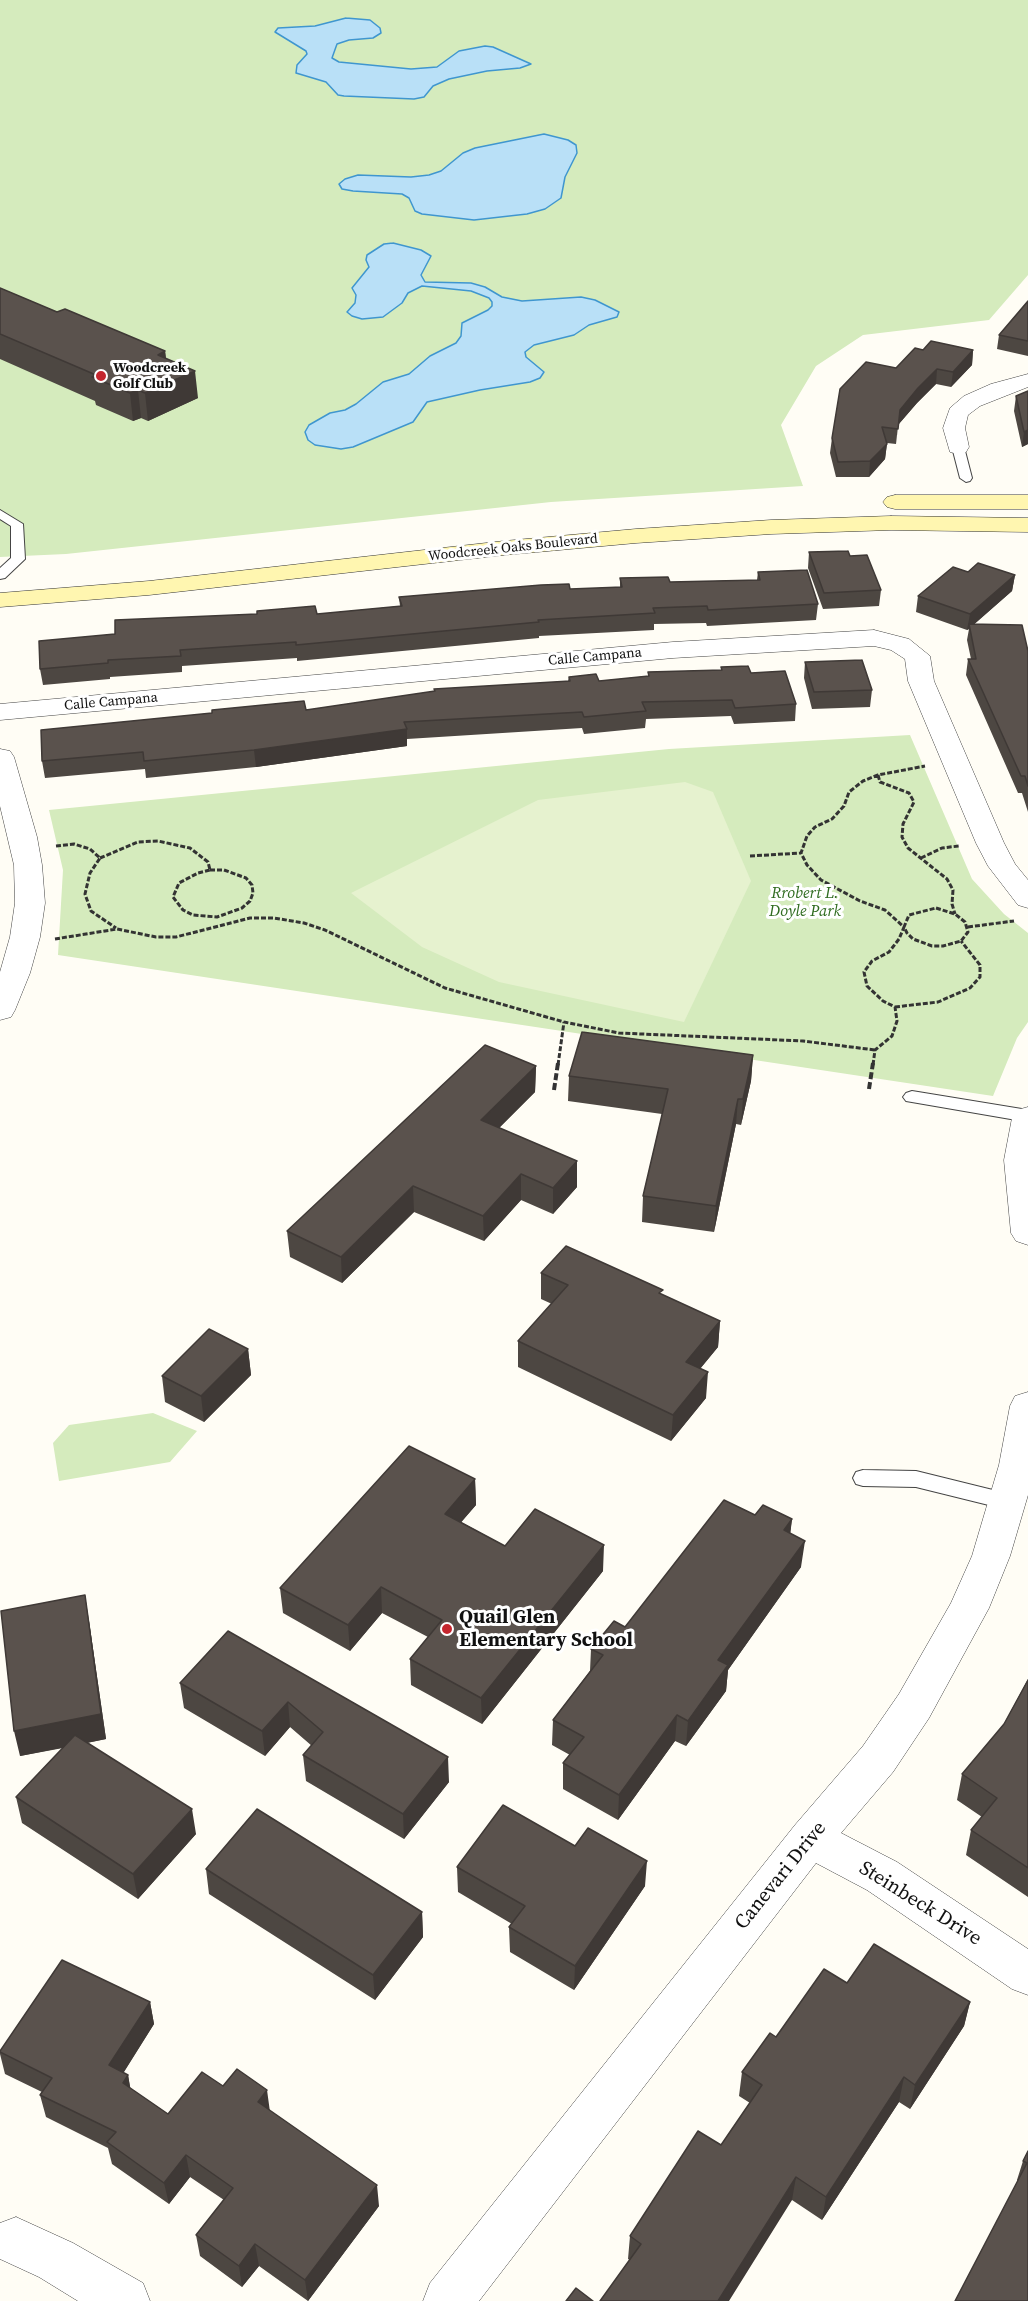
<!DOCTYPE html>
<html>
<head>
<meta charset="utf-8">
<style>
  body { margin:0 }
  canvas { display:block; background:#fffdf5 }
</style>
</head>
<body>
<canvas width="1028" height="2301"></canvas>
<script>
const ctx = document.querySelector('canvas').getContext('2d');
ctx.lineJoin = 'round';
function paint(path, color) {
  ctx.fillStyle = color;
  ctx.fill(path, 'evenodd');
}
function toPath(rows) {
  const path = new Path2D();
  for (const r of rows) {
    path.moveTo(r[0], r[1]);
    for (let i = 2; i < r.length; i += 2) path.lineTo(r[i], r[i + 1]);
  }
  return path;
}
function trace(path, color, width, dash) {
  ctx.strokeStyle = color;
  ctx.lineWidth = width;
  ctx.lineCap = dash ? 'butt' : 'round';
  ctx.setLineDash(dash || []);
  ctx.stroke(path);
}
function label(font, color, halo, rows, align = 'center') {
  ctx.font = font + ' "Source Serif 4",serif';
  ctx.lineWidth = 6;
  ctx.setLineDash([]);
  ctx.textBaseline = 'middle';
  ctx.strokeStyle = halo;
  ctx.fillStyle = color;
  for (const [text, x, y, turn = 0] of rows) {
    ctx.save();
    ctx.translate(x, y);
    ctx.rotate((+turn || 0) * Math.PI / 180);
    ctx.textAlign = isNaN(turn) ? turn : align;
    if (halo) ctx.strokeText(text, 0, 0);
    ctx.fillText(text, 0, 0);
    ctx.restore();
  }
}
paint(toPath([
  [0,0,1028,0,1028,275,989,320,863,335,816,366,781,425,803,486,551,502,66,554,0,557],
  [910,735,972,879,1004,914,1028,933,1028,1022,1017,1038,993,1096,58,955,63,870,49,810,669,749],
  [153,1413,197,1431,170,1462,59,1481,53,1443,69,1425]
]), '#d5ebbd');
paint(toPath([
  [685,782,713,792,751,881,684,1022,499,982,422,947,351,893,538,800]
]), '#e6f2cf');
const water = toPath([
  [346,18,370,20,380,28,381,33,373,38,349,40,337,44,332,58,339,62,411,69,437,67,459,51,485,46,493,47,531,64,520,68,487,71,449,79,433,86,424,97,414,99,344,96,338,95,326,82,296,73,297,65,307,54,306,51,275,32,278,28,315,26,346,18],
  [544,134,568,140,576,145,577,153,565,177,561,198,545,209,527,214,474,220,422,214,415,211,409,198,402,194,353,191,342,189,339,184,345,179,358,175,411,177,429,175,441,171,463,153,475,148,544,134],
  [393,243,421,250,431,256,421,275,425,282,471,283,485,287,502,297,522,301,581,297,595,300,619,312,617,317,589,325,574,335,534,345,525,352,526,357,544,372,540,378,530,382,480,390,427,402,413,422,353,447,341,449,315,445,308,440,305,432,309,425,330,413,345,410,356,404,383,382,409,374,430,356,456,343,461,336,462,323,488,310,492,306,492,302,489,298,471,291,422,286,408,293,402,303,383,317,362,319,352,316,347,312,355,303,356,295,352,288,369,267,366,260,367,255,384,244,393,243]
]);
paint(water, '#b9e0f7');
trace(water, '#3f96cf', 1.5);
const lane = toPath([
  [958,443,964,447,972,478,970,481,966,482,960,478,952,447,958,443],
  [0,510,23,524,25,559,5,578,0,579,0,568,11,558,11,526,0,519,0,510],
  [912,1091,1028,1110,1028,1122,906,1101,903,1097,906,1093,912,1091],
  [863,1470,916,1471,1009,1494,1016,1496,1019,1502,1016,1508,1009,1510,916,1487,863,1486,856,1484,853,1478,856,1472,863,1470]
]);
const street = toPath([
  [1028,374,1028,387,980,406,968,415,965,428,969,447,966,452,958,454,950,452,943,428,950,408,964,396,991,384,1028,374],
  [874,630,909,639,930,656,934,681,1004,843,1015,864,1028,880,1028,908,1018,905,988,866,976,843,908,681,905,659,891,650,874,646,673,658,0,720,0,704,673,642,874,630],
  [0,749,10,751,14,757,37,837,42,865,45,903,40,937,30,973,15,1010,11,1017,0,1020,0,972,10,937,15,903,14,865,0,806,0,749],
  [1028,1107,1028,1245,1016,1241,1011,1233,1004,1160,1012,1118,1017,1110,1028,1107],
  [1028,1392,1028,1495,1010,1556,989,1608,929,1718,893,1772,841,1833,897,1862,1028,1949,1028,1995,1012,1989,867,1890,816,1863,479,2301,423,2301,430,2283,795,1825,863,1746,899,1694,951,1603,972,1556,999,1465,1010,1406,1015,1396,1028,1392],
  [16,2217,73,2243,143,2283,150,2301,78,2301,39,2277,0,2259,0,2223,16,2217]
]);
const secondary = toPath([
  [895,495,1028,495,1028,509,895,509,887,507,883,502,887,497,895,495],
  [891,516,1028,518,1028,532,891,530,771,534,636,543,504,555,149,595,0,607,0,593,149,581,504,541,636,529,771,520,891,516]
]);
trace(lane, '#444', 2);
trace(street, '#444', 1);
trace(secondary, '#333', 1);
trace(toPath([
  [878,775,880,782,909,793,914,802,903,824,902,837,908,848,947,879,953,890,952,904,955,914],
  [56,846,74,844,90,849,100,858,90,873,85,894,91,911,116,928],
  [750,856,801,853],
  [100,858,138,842,158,841,190,848,208,862,210,870],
  [921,858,942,848,959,846],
  [210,870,224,870,246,878,252,885,253,893,250,901,242,908,217,917,193,915,183,910,173,897,179,883,198,873,210,870],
  [936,908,955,914,965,922,968,932,961,941,943,946,932,946,913,939,907,933,904,927,909,915,936,908],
  [968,927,1014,921],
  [55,939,117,929,156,937,176,937,250,918,274,918,304,923,325,930,445,988,564,1022,619,1033,803,1041,875,1050],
  [895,1007,938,1002,970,988,980,977,980,965,961,941],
  [558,1065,564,1022],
  [873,1065,875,1050,892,1036,897,1021,895,1007,883,1001,867,986,864,972,872,961,889,952,899,939,904,927,885,910,860,901,821,880,807,865,801,853,807,836,815,827,832,819,844,806,849,792,863,781,878,775,925,766]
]), '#333', 3, [5, 2]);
trace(toPath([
  [869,1089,873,1063],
  [554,1090,558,1063]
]), '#333', 4, [7, 3]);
paint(lane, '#fff');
paint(street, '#fff');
paint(secondary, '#fff6b0');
paint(toPath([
  [0,288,57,312,165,351,166,358,198,398,148,421,141,418,133,421,96,405,95,401,0,359],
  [1028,301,1028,356,997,349,999,335],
  [923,350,973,350,972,365,951,387,936,384,917,403,898,425,896,444,887,443,885,459,869,477,836,477,830,453,832,438,896,368],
  [1028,391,1028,444,1022,447,1014,411,1016,396],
  [809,552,850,556,881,590,879,606,823,609,808,568],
  [758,572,818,604,816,620,707,626,706,623,654,624,654,630,539,636,539,638,297,661,297,658,182,666,182,672,110,677,110,679,43,685,40,669,115,634,400,606,399,597,620,587,620,578,670,582,757,580],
  [968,572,1015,575,1012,591,974,624,1028,651,1028,812,1022,793,1018,793,966,675,968,659,971,659,967,640,969,629,967,630,916,612,918,596],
  [805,662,872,690,870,707,812,709,804,678],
  [721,667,751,673,796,704,795,721,734,724,731,716,646,719,645,728,584,734,582,728,407,739,407,746,256,767,146,778,145,769,45,778,42,761,306,710,568,681,569,677,599,681,648,676,648,672,721,670],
  [753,1055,751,1081,741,1125,736,1124,714,1232,642,1222,643,1196,662,1114,568,1101,569,1076],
  [536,1066,535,1092,499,1128,577,1161,577,1187,553,1214,521,1200,484,1241,414,1212,342,1283,290,1257,287,1231],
  [541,1273,662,1295,720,1321,718,1347,700,1369,706,1398,671,1441,518,1367,518,1341,552,1304,541,1299],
  [248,1349,251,1375,204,1422,165,1402,162,1376],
  [475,1479,476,1505,461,1522,505,1546,603,1571,482,1724,411,1685,410,1659,428,1637,382,1613,350,1651,283,1613,280,1588],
  [755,1515,792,1519,790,1533,801,1567,728,1670,726,1691,686,1746,675,1741,618,1820,563,1789,563,1763,570,1755,552,1745,553,1720,590,1671,591,1649,625,1627],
  [89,1621,106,1739,87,1743,196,1834,138,1899,22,1823,16,1797,63,1748,20,1756],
  [228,1631,449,1782,404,1839,306,1781,303,1755,312,1746,290,1727,265,1756,184,1708,180,1683],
  [1028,1679,1028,1897,966,1855,971,1830,982,1817,957,1800,962,1774,1004,1724],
  [457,1867,645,1886,574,1990,510,1952,509,1927,512,1924,458,1892],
  [206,1869,422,1912,423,1937,375,2000,209,1894],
  [847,1983,970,2002,964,2026,910,2109,899,2102,822,2220,792,2200,630,2260,628,2259,630,2236,721,2145,750,2103,739,2096,742,2072,776,2037],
  [150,2002,154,2024,123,2073,128,2075,130,2088,168,2114,223,2086,270,2111,379,2206,308,2301,259,2266,242,2287,200,2256,196,2235,224,2200,190,2177,169,2204,112,2164,108,2148,46,2117,40,2095,42,2092,5,2074,0,2054,0,2051],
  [1028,2151,1028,2301,1018,2181,1017,2180,1023,2161]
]), '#4d4742');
paint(toPath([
  [973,350,972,365,951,387,953,372],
  [165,351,168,379,158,355],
  [937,369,936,384,917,403,898,425,896,444,900,410,918,388],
  [195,371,198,398,148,421,145,393],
  [138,390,141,418,133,421,130,393],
  [1028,430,1028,444,1022,447,1024,432],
  [887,444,885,459,869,477,870,461],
  [1015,575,1012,591,970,628,969,624,969,629,967,630,970,614],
  [407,729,407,746,256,767,254,750],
  [753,1055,751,1081,741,1125,743,1099],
  [536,1066,535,1092,481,1146,481,1120],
  [738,1099,736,1124,714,1232,716,1206],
  [577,1161,577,1187,553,1214,553,1188],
  [521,1174,521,1200,484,1241,483,1216],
  [413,1186,414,1212,342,1283,341,1257],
  [720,1321,718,1347,684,1388,686,1362],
  [248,1349,251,1375,204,1422,201,1396],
  [708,1372,706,1398,671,1441,673,1415],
  [475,1479,476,1505,446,1540,445,1514],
  [792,1519,789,1545,784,1530],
  [805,1541,801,1567,728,1670,726,1691,686,1746,688,1721,718,1660],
  [604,1545,603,1571,482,1724,481,1698],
  [381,1587,382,1613,350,1651,348,1625],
  [85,1595,89,1621,106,1739,20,1756,14,1731],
  [288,1702,290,1727,265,1756,262,1731],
  [677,1715,675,1741,618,1820,619,1795],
  [448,1757,449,1782,404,1839,403,1814],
  [192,1809,196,1834,138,1899,133,1874],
  [647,1861,645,1886,574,1990,575,1966],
  [422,1912,423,1937,375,2000,373,1975],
  [150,2002,154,2024,114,2088,109,2065],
  [970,2002,964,2026,910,2109,915,2085],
  [128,2075,132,2097,123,2083],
  [904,2077,899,2102,822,2220,826,2197],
  [267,2090,270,2112,258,2102],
  [186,2155,190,2177,169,2204,164,2183],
  [796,2177,792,2200,729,2301,718,2301],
  [377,2185,379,2206,308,2301,305,2280],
  [255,2244,259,2266,242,2287,239,2266]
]), '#3f3936');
const building = toPath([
  [0,288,57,312,65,309,165,351,158,355,195,371,145,393,138,390,130,393,92,377,96,375,0,334,0,288],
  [1028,301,1028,341,999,335,1028,301],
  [931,341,973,350,953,372,937,369,918,388,900,410,898,429,882,427,887,444,870,461,838,462,832,438,840,389,866,362,896,368,915,348,923,350,931,341],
  [1028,391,1028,430,1024,432,1016,396,1028,391],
  [848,551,850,556,867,555,881,590,824,593,809,552,848,551],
  [978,563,1015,575,970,614,918,596,953,567,968,572,978,563],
  [807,570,818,604,708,610,707,606,653,608,655,613,538,620,539,622,296,645,296,642,180,650,181,656,108,660,108,663,40,669,39,641,115,634,115,620,257,614,257,611,315,606,317,614,402,606,399,597,541,585,569,584,570,589,622,587,620,578,668,577,670,582,760,580,758,572,807,570],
  [969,624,1022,625,1028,651,1028,786,1025,776,1021,776,968,659,976,659,969,624],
  [862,660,872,690,814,692,805,662,862,660],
  [748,666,751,673,785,671,796,704,735,708,732,700,642,702,646,711,584,717,582,712,404,722,407,729,254,750,144,761,143,752,42,761,41,730,212,713,212,710,304,701,306,710,435,691,434,689,570,681,569,677,596,674,599,681,649,676,648,672,722,670,721,667,748,666],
  [582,1032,753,1055,743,1099,738,1099,716,1206,643,1196,668,1089,569,1076,582,1032],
  [485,1045,536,1066,481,1120,577,1161,553,1188,521,1174,483,1216,413,1186,341,1257,287,1231,485,1045],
  [566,1246,663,1290,659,1293,720,1321,686,1362,708,1372,673,1415,518,1341,568,1285,541,1273,566,1246],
  [209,1329,248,1349,201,1396,162,1376,209,1329],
  [409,1446,475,1479,445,1514,505,1546,535,1509,604,1545,481,1698,410,1659,442,1620,381,1587,348,1625,280,1588,409,1446],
  [724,1500,755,1515,763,1505,792,1519,784,1530,805,1541,718,1660,728,1665,688,1721,677,1715,619,1795,563,1763,584,1737,553,1720,603,1655,591,1649,614,1621,625,1627,724,1500],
  [85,1595,101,1714,14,1731,1,1611,85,1595],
  [228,1631,448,1757,403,1814,303,1755,323,1732,288,1702,262,1731,180,1683,228,1631],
  [1028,1680,1028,1868,971,1830,997,1798,962,1774,1004,1724,1028,1680],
  [75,1735,192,1809,133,1874,16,1797,75,1735],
  [503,1805,575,1846,588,1828,647,1861,575,1966,509,1927,525,1906,457,1867,503,1805],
  [257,1809,422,1912,373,1975,206,1869,257,1809],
  [874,1944,970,2002,915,2085,904,2077,826,2197,796,2177,718,2301,600,2301,641,2244,630,2236,698,2131,721,2145,762,2085,742,2072,770,2033,776,2037,824,1969,847,1983,874,1944],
  [62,1960,150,2002,109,2065,128,2075,123,2083,168,2114,202,2072,223,2086,237,2069,267,2090,258,2102,377,2185,305,2280,255,2244,239,2266,196,2235,233,2188,186,2155,164,2183,107,2142,116,2132,40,2095,52,2078,0,2052,0,2051,62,1960],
  [1028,2151,1028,2301,955,2301,1027,2163,1023,2161,1028,2151],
  [576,2288,593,2301,566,2301,576,2288]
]);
paint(building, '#5a524d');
trace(building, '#3f3936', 1.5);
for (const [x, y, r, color] of [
  [101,376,6,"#c4262e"],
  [447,1629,6,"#c4262e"]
]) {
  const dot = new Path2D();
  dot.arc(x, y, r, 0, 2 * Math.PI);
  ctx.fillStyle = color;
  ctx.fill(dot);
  trace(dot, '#fff', 2);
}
label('bold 14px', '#111', '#fff', [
  ["Woodcreek",113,368],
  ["Golf Club",113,384]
], 'left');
label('14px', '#111', '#fff', [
  ["Woodcreek Oaks Boulevard",513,548,-6],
  ["Calle Campana",595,657,-5],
  ["Calle Campana",111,702,-5]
]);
label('italic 16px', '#2f6b1f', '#fff', [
  ["Rrobert L.",805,894],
  ["Doyle Park",805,912]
]);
label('bold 20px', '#111', '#fff', [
  ["Quail Glen",459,1618],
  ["Elementary School",459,1641]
], 'left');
label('20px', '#111', '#fff', [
  ["Canevari Drive",781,1876,-51],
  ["Steinbeck Drive",920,1904,32]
]);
</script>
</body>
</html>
